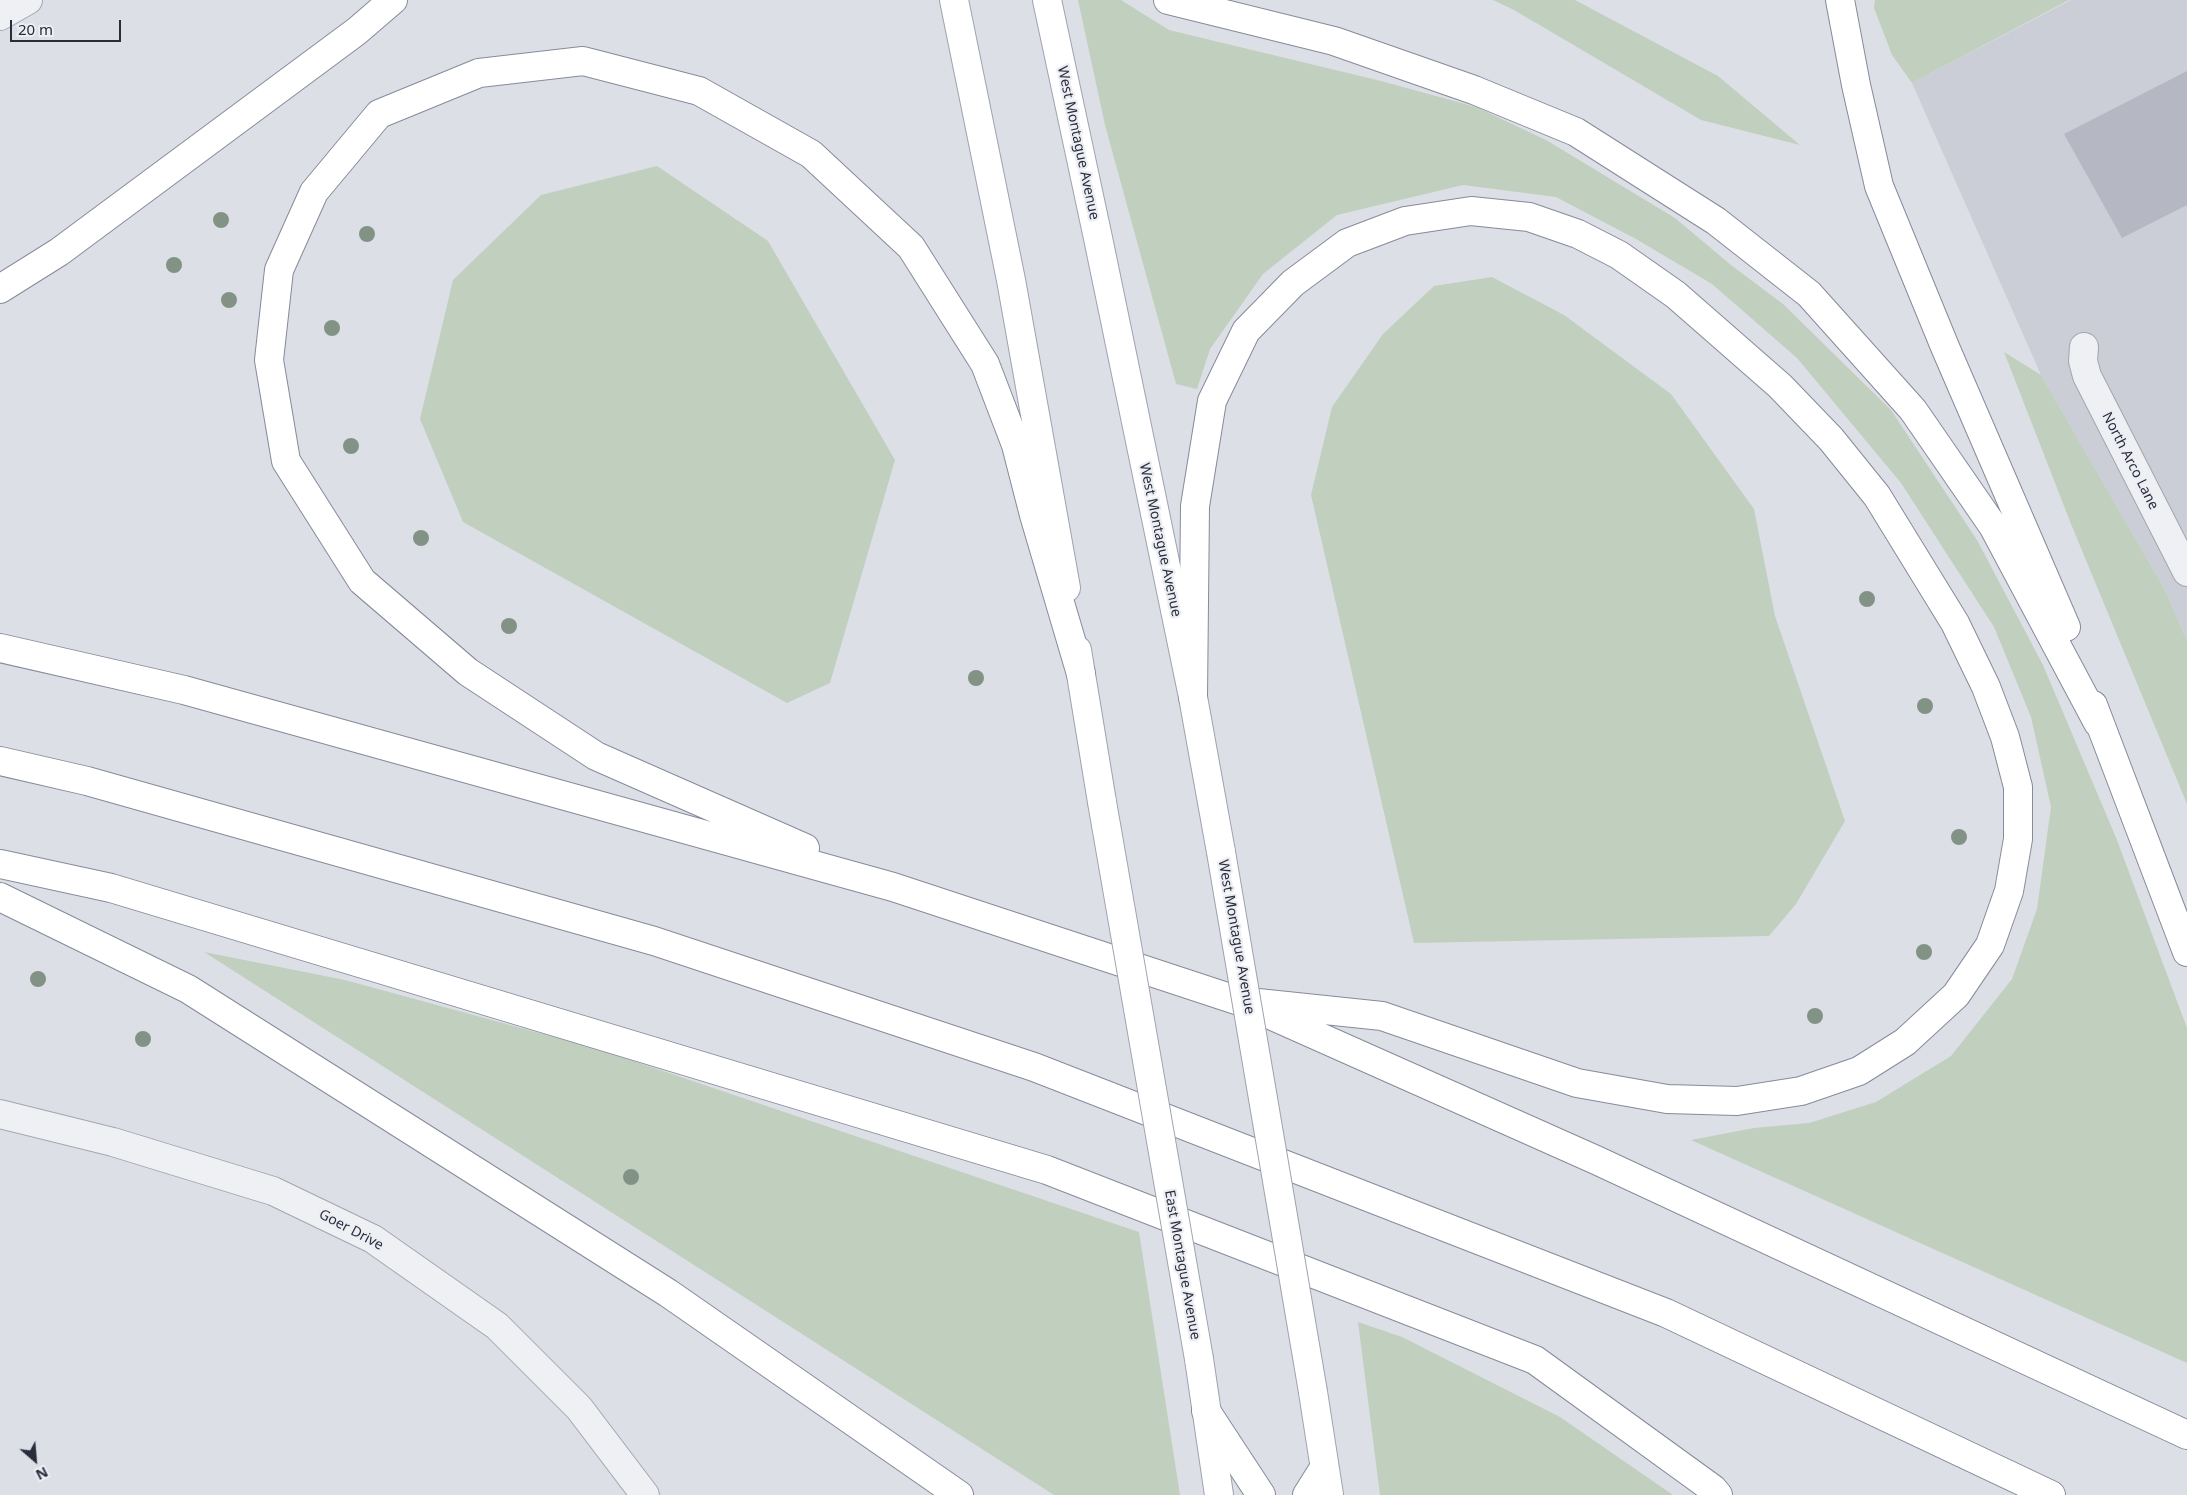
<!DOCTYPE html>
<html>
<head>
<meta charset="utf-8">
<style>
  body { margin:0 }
  #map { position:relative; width:2187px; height:1495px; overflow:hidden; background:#dddfe6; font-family:"Noto Sans",sans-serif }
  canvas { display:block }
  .north { position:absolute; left:10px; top:1435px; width:50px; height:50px; -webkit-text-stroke:4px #eceef3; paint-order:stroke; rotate:153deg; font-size:14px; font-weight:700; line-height:20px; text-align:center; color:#282c3b }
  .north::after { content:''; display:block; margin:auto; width:18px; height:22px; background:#282c3b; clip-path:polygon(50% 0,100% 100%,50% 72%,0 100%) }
  .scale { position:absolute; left:10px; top:20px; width:111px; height:22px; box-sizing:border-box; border:2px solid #282c3b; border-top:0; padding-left:6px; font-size:15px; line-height:18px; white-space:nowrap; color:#282c3b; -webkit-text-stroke:4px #eceef3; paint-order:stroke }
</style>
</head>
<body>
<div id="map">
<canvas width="2187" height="1495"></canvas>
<div class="north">N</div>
<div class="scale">20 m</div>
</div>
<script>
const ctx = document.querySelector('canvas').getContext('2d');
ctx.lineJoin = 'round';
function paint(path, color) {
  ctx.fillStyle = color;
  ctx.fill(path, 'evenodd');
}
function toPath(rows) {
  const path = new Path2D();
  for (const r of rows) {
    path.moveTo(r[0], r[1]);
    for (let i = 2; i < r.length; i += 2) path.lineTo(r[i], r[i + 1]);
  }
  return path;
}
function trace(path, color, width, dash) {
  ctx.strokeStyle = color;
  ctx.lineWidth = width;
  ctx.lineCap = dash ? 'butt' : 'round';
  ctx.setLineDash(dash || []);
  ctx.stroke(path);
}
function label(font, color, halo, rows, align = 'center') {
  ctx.font = font + ' "Noto Sans",sans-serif';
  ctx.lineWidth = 4.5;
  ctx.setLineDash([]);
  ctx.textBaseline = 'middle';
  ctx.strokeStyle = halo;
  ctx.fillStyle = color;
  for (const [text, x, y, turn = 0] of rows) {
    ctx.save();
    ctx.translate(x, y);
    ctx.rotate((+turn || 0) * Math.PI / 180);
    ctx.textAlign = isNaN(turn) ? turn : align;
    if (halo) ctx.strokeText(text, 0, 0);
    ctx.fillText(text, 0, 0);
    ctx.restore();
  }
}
paint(toPath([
  [2071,0,2187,0,2187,641,2165,590,2041,375,1912,83]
]), '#cbced7');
paint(toPath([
  [1078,0,1121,0,1169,30,1381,81,1476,107,1546,140,1675,218,1731,265,1783,304,1891,410,1977,540,2043,665,2117,840,2187,1028,2187,1363,1691,1140,1754,1128,1809,1123,1876,1102,1951,1056,2012,979,2037,909,2051,807,2031,717,1994,627,1901,483,1797,358,1712,284,1636,239,1556,197,1463,185,1337,215,1263,274,1210,349,1197,389,1176,384,1105,125],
  [1493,0,1575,0,1718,76,1800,145,1701,120,1514,10],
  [1875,0,2069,0,1912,83,1892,55,1874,8],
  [657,166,768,241,895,460,830,683,787,703,463,522,420,419,453,280,541,195],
  [1492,277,1564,315,1671,394,1754,509,1775,616,1845,821,1796,904,1769,936,1414,943,1311,495,1332,407,1383,334,1434,286],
  [2004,352,2041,375,2165,590,2187,641,2187,804,2071,524],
  [204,952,345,980,598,1049,1139,1232,1180,1495,1054,1495],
  [1358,1322,1402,1337,1560,1417,1673,1495,1380,1495]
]), '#c1cfbf');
paint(toPath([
  [2187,71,2187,205,2122,238,2064,134]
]), '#b5b8c2');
const minor = toPath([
  [0,16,28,0],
  [2084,347,2083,361,2087,376,2187,572],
  [0,1114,113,1142,273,1191,373,1239,497,1326,579,1408,645,1495]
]);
const major = toPath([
  [954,0,1011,280,1066,588],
  [1047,0,1098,238,1193,697,1221,852],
  [1077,650,1102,802],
  [1199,1359,1219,1495],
  [1313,1392,1329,1495]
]);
const highway = toPath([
  [1168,0,1334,41,1474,90,1576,132,1716,221,1809,294,1913,410,1993,526,2098,723],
  [1840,0,1856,85,1879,186,1945,347,2066,627],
  [0,289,59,252,357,31,393,0],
  [0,648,184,690,893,887,1239,1001,1596,1160,2187,1435],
  [1193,697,1195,506,1212,401,1246,331,1293,283,1347,243,1405,221,1471,211,1529,217,1578,234,1619,255,1676,295,1780,386,1831,439,1877,496,1955,623,1986,687,2005,737,2018,787,2018,839,2009,891,1990,945,1956,995,1905,1042,1859,1071,1801,1091,1737,1101,1667,1099,1577,1083,1382,1016,1239,1001],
  [2093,705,2187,952],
  [0,761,87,781,654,941,1034,1067,1666,1313,2051,1495],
  [805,848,596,756,468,672,362,581,286,461,269,360,279,270,314,192,379,114,479,73,583,61,699,91,811,154,911,247,985,364,1016,445,1034,515,1081,674],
  [0,864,111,888,1047,1170,1535,1360,1713,1489,1718,1495],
  [0,897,188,989,668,1293,959,1495],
  [1206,1411,1261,1495],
  [1307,1495,1324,1468]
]);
trace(minor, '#a3a6af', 30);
trace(major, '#9da3b0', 30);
trace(highway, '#868b9b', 30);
trace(minor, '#eff0f4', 28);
trace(major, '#fff', 28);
trace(highway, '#fff', 28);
const majorBridge = toPath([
  [1102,802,1199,1359],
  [1221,852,1313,1392]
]);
trace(majorBridge, '#9da3b0', 30, []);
trace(majorBridge, '#fff', 28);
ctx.fillStyle = '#829385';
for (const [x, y] of [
  [221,220],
  [367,234],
  [174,265],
  [229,300],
  [332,328],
  [351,446],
  [421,538],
  [1867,599],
  [509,626],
  [976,678],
  [1925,706],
  [1959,837],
  [1924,952],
  [38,979],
  [1815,1016],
  [143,1039],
  [631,1177]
]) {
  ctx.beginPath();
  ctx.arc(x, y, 8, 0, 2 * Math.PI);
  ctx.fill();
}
label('14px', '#282c3b', '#eceef3', [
  ["West Montague Avenue",1078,143,78],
  ["North Arco Lane",2130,461,63],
  ["West Montague Avenue",1160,540,78],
  ["West Montague Avenue",1236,937,80],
  ["Goer Drive",351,1230,28],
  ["East Montague Avenue",1182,1265,80]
]);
</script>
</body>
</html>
